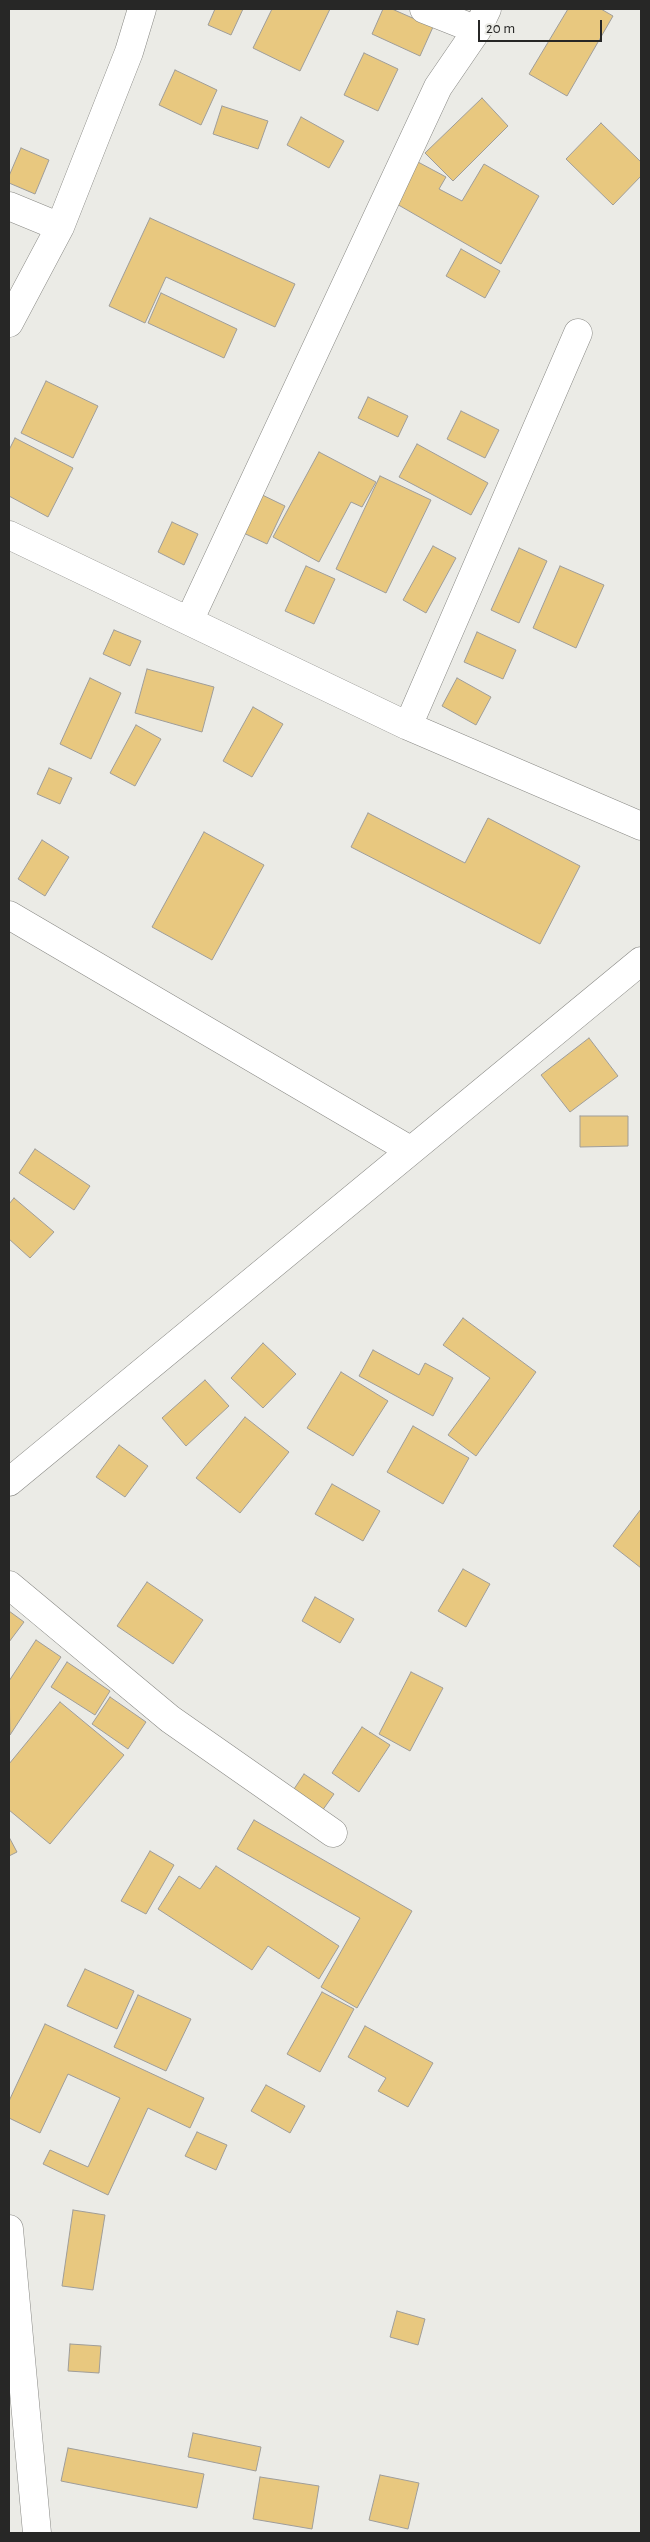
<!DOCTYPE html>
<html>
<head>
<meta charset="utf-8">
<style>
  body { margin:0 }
  #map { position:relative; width:650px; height:2542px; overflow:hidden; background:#ebebe6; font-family:"Alegreya Sans",sans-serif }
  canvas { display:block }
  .frame { position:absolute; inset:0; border:10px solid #272726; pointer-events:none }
  .scale { position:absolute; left:478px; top:20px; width:124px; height:22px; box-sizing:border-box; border:2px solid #272726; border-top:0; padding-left:6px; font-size:15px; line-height:18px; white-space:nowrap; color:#272726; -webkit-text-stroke:4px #ebebe6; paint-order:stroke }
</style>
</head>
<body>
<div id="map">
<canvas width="650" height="2542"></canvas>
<div class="frame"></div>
<div class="scale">20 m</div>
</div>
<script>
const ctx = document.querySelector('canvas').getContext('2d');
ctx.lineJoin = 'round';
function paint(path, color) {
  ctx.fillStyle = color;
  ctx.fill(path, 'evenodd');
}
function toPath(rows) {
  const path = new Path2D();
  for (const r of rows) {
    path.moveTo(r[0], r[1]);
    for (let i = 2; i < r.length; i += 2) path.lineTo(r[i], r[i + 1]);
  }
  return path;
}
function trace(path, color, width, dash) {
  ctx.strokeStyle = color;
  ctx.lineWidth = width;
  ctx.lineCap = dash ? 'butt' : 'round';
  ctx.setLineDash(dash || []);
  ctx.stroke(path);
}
const building = toPath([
  [215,9,243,9,231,35,208,25,215,9],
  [272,9,330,9,300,71,253,48,272,9],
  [383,9,392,9,433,27,420,56,372,34,383,9],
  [568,9,601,9,613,16,567,96,529,74,568,9],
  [364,53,398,69,378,111,344,95,364,53],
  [175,70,217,90,201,125,159,105,175,70],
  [482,98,508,126,453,181,425,153,482,98],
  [222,106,268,121,258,149,213,134,222,106],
  [301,117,344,141,329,168,287,145,301,117],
  [601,123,641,162,641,176,613,205,566,159,601,123],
  [21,148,49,160,35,194,9,183,9,176,21,148],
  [418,162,446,177,439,189,462,201,484,164,539,196,501,264,395,203,418,162],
  [150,218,295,284,275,327,166,277,145,323,109,306,150,218],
  [461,249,500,271,485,298,446,276,461,249],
  [161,293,237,329,224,358,148,323,161,293],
  [46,381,98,406,73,458,21,433,46,381],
  [368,397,408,416,398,437,358,418,368,397],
  [461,411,499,430,485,458,447,439,461,411],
  [15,438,73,468,48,517,9,496,9,450,15,438],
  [417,444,488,483,471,515,399,477,417,444],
  [319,452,376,482,362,507,351,502,319,562,273,537,319,452],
  [380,476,431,500,386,593,336,569,380,476],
  [252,490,285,506,267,544,235,529,252,490],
  [172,522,198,534,184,565,158,552,172,522],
  [433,546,456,558,426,613,403,600,433,546],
  [519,548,547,561,519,623,491,610,519,548],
  [306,566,335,579,314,624,285,611,306,566],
  [560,566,604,585,576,648,533,628,560,566],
  [114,630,141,641,130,666,103,654,114,630],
  [477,632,516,650,503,679,464,662,477,632],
  [147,669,214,687,202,732,135,713,147,669],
  [90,678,121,693,91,759,60,744,90,678],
  [457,678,491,697,476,725,442,706,457,678],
  [253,707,283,724,252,777,223,761,253,707],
  [136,725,161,739,135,786,110,773,136,725],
  [49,768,72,778,60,804,37,794,49,768],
  [368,813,465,863,488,818,580,866,540,944,351,847,368,813],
  [204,832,264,865,212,960,152,927,204,832],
  [42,840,69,857,45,896,18,879,42,840],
  [589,1038,618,1076,570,1112,541,1075,589,1038],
  [580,1116,628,1116,628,1146,580,1147,580,1116],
  [35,1149,90,1186,74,1210,19,1173,35,1149],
  [14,1198,54,1232,30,1258,9,1239,9,1204,14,1198],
  [463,1318,536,1372,476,1456,448,1435,490,1378,443,1345,463,1318],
  [263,1343,296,1374,263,1408,231,1378,263,1343],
  [373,1350,419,1375,425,1363,453,1378,433,1416,359,1376,373,1350],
  [341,1372,388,1401,353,1456,307,1428,341,1372],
  [205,1380,229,1406,186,1446,162,1418,205,1380],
  [245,1417,289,1452,240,1513,196,1478,245,1417],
  [413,1426,469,1458,443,1504,387,1472,413,1426],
  [119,1445,148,1466,125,1497,96,1477,119,1445],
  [332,1484,380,1511,363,1541,315,1514,332,1484],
  [641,1509,641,1568,613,1546,641,1509],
  [463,1569,490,1584,466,1627,438,1611,463,1569],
  [147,1582,203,1620,173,1664,117,1626,147,1582],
  [315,1597,354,1619,340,1643,302,1621,315,1597],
  [9,1611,24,1622,9,1642,9,1611],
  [36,1640,61,1657,10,1735,9,1681,36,1640],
  [67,1662,110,1691,95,1715,51,1687,67,1662],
  [411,1672,443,1688,410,1751,379,1734,411,1672],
  [110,1697,146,1722,128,1749,92,1724,110,1697],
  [60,1702,124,1755,50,1844,9,1810,9,1764,60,1702],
  [362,1727,390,1745,359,1792,332,1773,362,1727],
  [304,1774,334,1794,322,1811,292,1792,304,1774],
  [254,1820,412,1911,357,2008,321,1987,360,1918,237,1849,254,1820],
  [9,1837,17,1852,9,1856,9,1837],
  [150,1851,174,1865,146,1914,121,1901,150,1851],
  [216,1866,339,1946,319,1979,268,1946,252,1970,158,1909,179,1876,200,1889,216,1866],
  [85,1969,134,1991,117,2029,67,2006,85,1969],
  [322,1992,354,2009,320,2072,287,2054,322,1992],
  [138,1995,191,2019,166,2071,114,2047,138,1995],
  [45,2024,204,2098,190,2128,148,2108,108,2195,43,2164,50,2150,88,2167,120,2098,68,2074,40,2133,9,2118,9,2101,45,2024],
  [365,2026,433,2063,408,2107,378,2091,386,2078,348,2057,365,2026],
  [266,2085,305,2106,290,2133,251,2111,266,2085],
  [197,2132,227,2145,216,2170,185,2156,197,2132],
  [73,2210,105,2215,93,2290,62,2286,73,2210],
  [397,2311,425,2319,418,2345,390,2337,397,2311],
  [70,2344,101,2346,99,2373,68,2371,70,2344],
  [193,2433,261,2447,256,2471,188,2457,193,2433],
  [68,2448,204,2474,197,2508,61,2481,68,2448],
  [380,2475,419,2483,408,2529,369,2520,380,2475],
  [260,2477,319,2486,312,2529,253,2519,260,2477]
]);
paint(building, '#e8c87f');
trace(building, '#9f9d99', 1);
const minor = toPath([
  [424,9,477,30],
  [9,206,60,227],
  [9,323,60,227,129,52,142,9],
  [9,535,408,726,641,826],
  [189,621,438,87,477,30,487,9],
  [408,726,578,333],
  [9,915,410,1150],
  [9,1585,170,1719,333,1833],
  [9,2229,37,2533]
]);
const secondary = toPath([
  [9,1482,641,961]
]);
trace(minor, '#898985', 29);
trace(secondary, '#898985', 29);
trace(minor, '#fff', 28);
trace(secondary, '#fff', 28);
</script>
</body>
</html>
